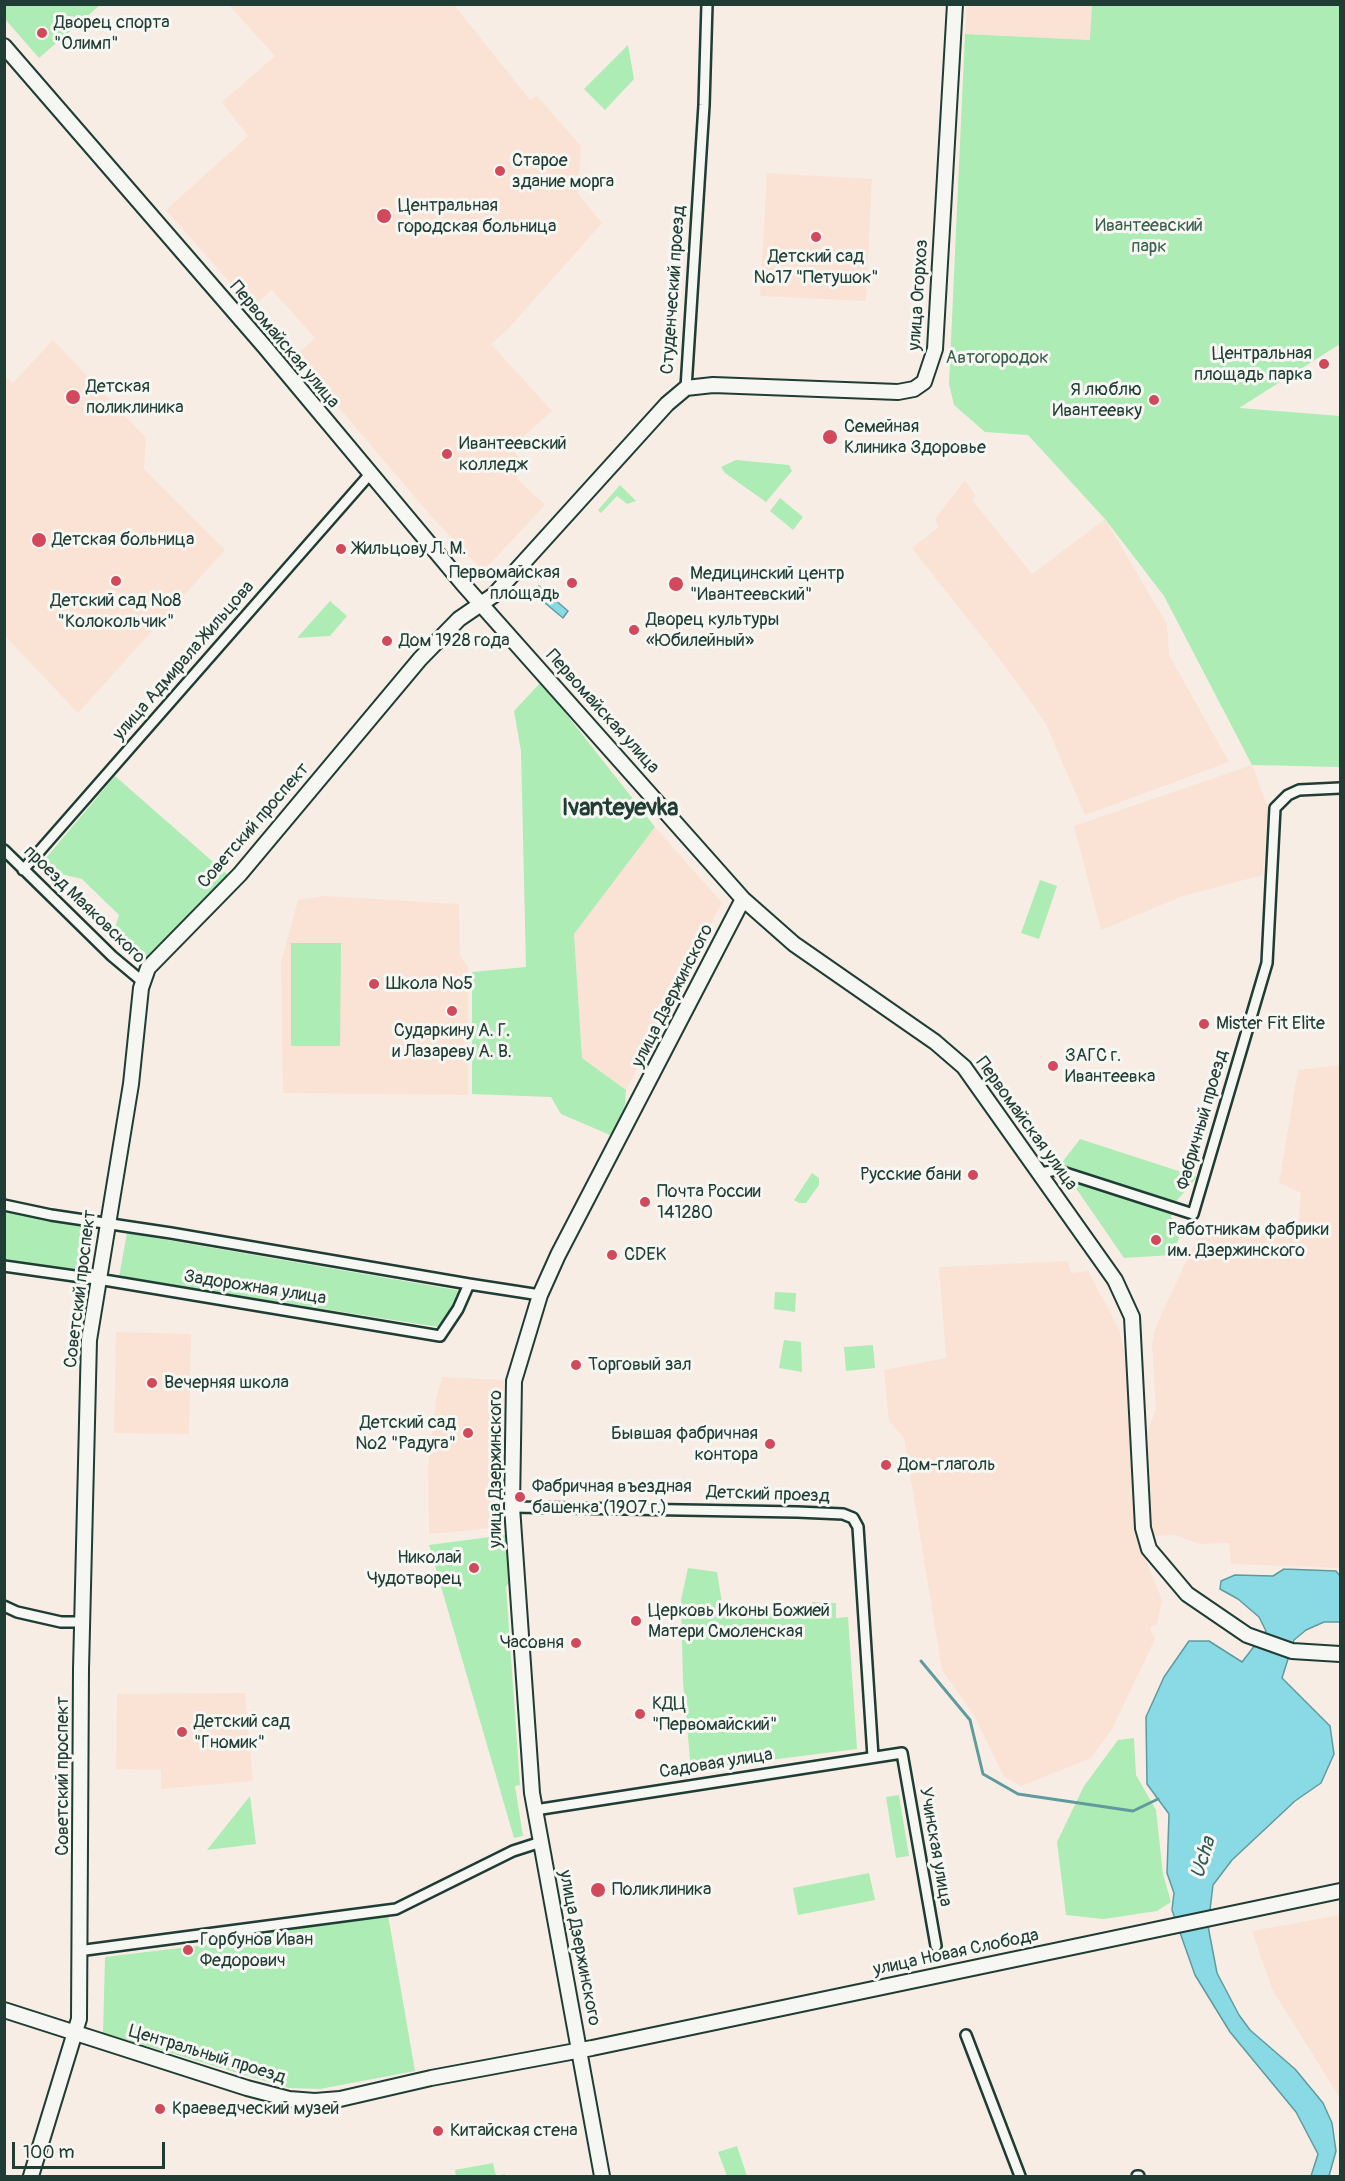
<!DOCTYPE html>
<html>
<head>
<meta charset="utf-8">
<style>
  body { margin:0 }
  #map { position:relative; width:1345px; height:2181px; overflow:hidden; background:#f8ede5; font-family:Pangolin,sans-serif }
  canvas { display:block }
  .frame { position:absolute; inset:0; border:6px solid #1f3d34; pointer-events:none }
  .scale { position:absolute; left:12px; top:2142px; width:153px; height:27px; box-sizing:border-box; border:3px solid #1f3d34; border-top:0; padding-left:8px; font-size:18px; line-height:21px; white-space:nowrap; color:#1f3d34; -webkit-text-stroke:4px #f6f6f2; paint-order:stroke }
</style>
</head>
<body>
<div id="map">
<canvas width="1345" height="2181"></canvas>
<div class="frame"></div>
<div class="scale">100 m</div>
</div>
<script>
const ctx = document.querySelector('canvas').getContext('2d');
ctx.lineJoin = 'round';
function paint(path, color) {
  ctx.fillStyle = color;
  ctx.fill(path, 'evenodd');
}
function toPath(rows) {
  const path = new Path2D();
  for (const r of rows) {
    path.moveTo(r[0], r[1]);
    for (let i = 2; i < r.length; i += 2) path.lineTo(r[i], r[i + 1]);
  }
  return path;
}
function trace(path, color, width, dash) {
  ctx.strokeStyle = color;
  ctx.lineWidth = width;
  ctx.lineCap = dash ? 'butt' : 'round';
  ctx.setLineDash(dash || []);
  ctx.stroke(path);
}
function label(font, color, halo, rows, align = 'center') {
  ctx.font = font + ' Pangolin,sans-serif';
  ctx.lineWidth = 6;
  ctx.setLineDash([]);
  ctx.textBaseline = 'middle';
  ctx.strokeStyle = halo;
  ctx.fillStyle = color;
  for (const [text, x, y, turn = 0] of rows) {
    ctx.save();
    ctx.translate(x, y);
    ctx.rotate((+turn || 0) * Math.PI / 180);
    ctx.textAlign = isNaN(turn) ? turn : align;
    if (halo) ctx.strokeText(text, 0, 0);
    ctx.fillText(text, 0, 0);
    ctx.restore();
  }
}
paint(toPath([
  [229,5,454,5,530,100,537,96,581,146,578,194,602,223,508,329,491,344,552,411,511,448,521,460,512,468,518,477,517,479,545,505,483,571,431,516,295,356,315,338,272,290,252,307,166,210,248,136,222,102,275,56],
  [967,5,1092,5,1091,40,965,34],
  [767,173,872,179,866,301,760,296],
  [53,340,146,438,144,469,225,550,78,713,5,636,5,376,13,383],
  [965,480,976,496,972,500,1032,574,1105,519,1167,624,1169,655,1229,762,1085,815,1046,724,1008,670,912,548,939,527,935,519],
  [1252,765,1268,808,1263,875,1183,896,1101,930,1074,826],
  [655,827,722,903,626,1090,582,1058,574,934],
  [325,896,459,904,460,955,468,967,468,1095,283,1093,281,963,298,900],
  [1340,1065,1340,1568,1231,1564,1229,1543,1200,1544,1174,1535,1153,1536,1147,1432,1156,1410,1152,1344,1156,1326,1201,1230,1298,1235,1301,1193,1279,1183,1298,1070],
  [1068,1261,1071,1273,1088,1271,1119,1329,1124,1351,1135,1534,1162,1600,1157,1624,1150,1628,1155,1639,1112,1729,1091,1758,1021,1786,1004,1777,974,1715,942,1670,904,1438,889,1421,884,1370,946,1358,939,1267],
  [116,1332,191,1334,189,1434,114,1433],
  [442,1377,504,1380,505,1527,429,1534,428,1467,436,1399],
  [245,1693,253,1781,161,1789,161,1770,116,1769,117,1694],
  [1340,1915,1340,2098,1272,1989,1252,1931]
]), '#fae2d5');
paint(toPath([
  [4,5,5,4,100,5,39,58,5,19],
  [1092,5,1340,5,1340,344,1239,408,1340,416,1340,767,1252,765,1164,596,1105,519,1028,435,985,432,954,405,949,384,965,34,1090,40],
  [628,45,634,79,605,110,584,89],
  [736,460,789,465,792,471,766,502,725,473,721,467],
  [620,485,636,501,627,504,617,496,601,513,598,510],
  [780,498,803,517,793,530,770,511],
  [330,601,347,616,330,636,297,638],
  [541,682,655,827,574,934,582,1058,626,1090,624,1115,610,1135,561,1114,551,1097,472,1094,472,972,526,967,521,751,514,711],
  [115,776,228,875,146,960,114,931,119,915,82,879,48,871,41,864],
  [1040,880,1057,886,1039,939,1021,933],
  [291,943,341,943,340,1046,291,1046],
  [1080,1139,1197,1177,1174,1204,1171,1217,1182,1231,1172,1255,1124,1258,1060,1165],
  [812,1173,819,1178,819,1185,806,1203,799,1203,794,1200],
  [4,1210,87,1225,80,1273,5,1266],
  [127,1233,462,1291,438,1327,119,1277],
  [775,1292,796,1293,795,1312,774,1309],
  [784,1340,801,1342,802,1372,779,1368],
  [873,1345,875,1368,846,1371,844,1347],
  [505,1535,509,1582,506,1587,520,1785,515,1786,523,1836,514,1838,429,1545],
  [688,1568,717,1572,723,1609,811,1617,812,1602,836,1603,836,1618,848,1617,857,1749,691,1770,683,1682,681,1600],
  [1134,1738,1136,1775,1156,1810,1163,1874,1171,1902,1157,1911,1104,1919,1066,1915,1057,1842,1084,1786,1118,1740],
  [899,1795,909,1856,896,1858,886,1797],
  [250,1796,256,1844,207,1850],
  [869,1873,875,1900,798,1915,793,1888],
  [388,1915,415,2071,320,2089,289,2088,103,2033,105,1957,221,1943,220,1937],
  [737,2146,747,2176,727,2176,718,2152],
  [493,2163,496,2176,505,2174,505,2176,456,2176,455,2170]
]), '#adecb4');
const water = toPath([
  [539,586,568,611,563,618,533,593,539,586],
  [1284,1569,1336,1571,1340,1576,1340,1622,1324,1622,1306,1630,1294,1640,1282,1678,1330,1726,1334,1754,1321,1783,1295,1801,1232,1860,1213,1885,1208,1926,1217,1973,1239,2015,1250,2030,1295,2069,1323,2103,1332,2123,1336,2151,1329,2176,1311,2176,1318,2154,1296,2112,1230,2032,1195,1975,1172,1910,1174,1893,1167,1873,1169,1814,1147,1784,1146,1717,1164,1677,1189,1641,1209,1641,1242,1662,1266,1631,1259,1617,1238,1599,1220,1589,1221,1581,1235,1575,1273,1576,1284,1569]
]);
paint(water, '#89dae4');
trace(water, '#5f9b9e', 1.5);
trace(toPath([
  [921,1661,970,1720,983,1774,1018,1794,1133,1811,1158,1799]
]), '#5f9b9e', 3);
const street = toPath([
  [686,388,704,105,707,4],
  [4,850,112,956,143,982],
  [23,870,370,474],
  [1041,1173,1056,1170,1193,1214,1267,963,1275,808,1288,795,1299,790,1340,788],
  [4,1205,51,1215,171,1233,469,1284],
  [4,1266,110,1281,440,1336,458,1309,469,1284,540,1295],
  [512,1507,797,1512,843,1514,853,1518,858,1527,873,1757],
  [4,1606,17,1612,61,1622,83,1622],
  [535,1810,902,1753,936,1946],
  [78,1951,396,1909,513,1851,541,1842],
  [966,2035,1020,2176],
  [1137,2176,1139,2176]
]);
const secondary = toPath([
  [4,46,264,346,463,584,743,899,794,944,935,1042,964,1067,1115,1280,1132,1317,1143,1528,1149,1549,1187,1594,1247,1635,1292,1651,1340,1654],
  [4,2010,247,2088,289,2099,315,2101,340,2099,431,2078,592,2048,1340,1891],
  [31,2176,79,2019,81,1669,89,1340,131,1084,141,988,148,968,240,874,420,659,459,619,494,595,667,404,686,388,713,385,898,392,914,389,924,382,935,349,955,4],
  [602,2176,532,1793,512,1507,514,1381,540,1295,558,1255,743,899]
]);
trace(street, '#1f3d34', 14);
trace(secondary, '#1f3d34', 18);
trace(street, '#f6f6f2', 9);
trace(secondary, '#f6f6f2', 14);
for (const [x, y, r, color] of [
  [42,33,6,"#d1495b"],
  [500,171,6,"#d1495b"],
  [384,216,8,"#d1495b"],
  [816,237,6,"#d1495b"],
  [1324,364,6,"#d1495b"],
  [73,397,8,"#d1495b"],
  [1154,400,6,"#d1495b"],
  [830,437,8,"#d1495b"],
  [447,454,6,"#d1495b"],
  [39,540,8,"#d1495b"],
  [341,549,6,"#d1495b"],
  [116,581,6,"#d1495b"],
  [572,583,6,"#d1495b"],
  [676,584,8,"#d1495b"],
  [634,630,6,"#d1495b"],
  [387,641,6,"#d1495b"],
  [374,984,6,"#d1495b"],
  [452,1011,6,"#d1495b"],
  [1204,1024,6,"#d1495b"],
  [1053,1066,6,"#d1495b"],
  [973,1175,6,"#d1495b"],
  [645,1202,6,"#d1495b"],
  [1156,1240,6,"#d1495b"],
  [612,1255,6,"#d1495b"],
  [576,1365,6,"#d1495b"],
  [152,1383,6,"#d1495b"],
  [468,1433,6,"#d1495b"],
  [770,1444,6,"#d1495b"],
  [886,1465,6,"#d1495b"],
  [520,1497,6,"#d1495b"],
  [474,1568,6,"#d1495b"],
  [636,1621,6,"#d1495b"],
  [576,1643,6,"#d1495b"],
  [640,1714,6,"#d1495b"],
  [182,1732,6,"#d1495b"],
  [598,1890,8,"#d1495b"],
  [188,1950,6,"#d1495b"],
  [160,2109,6,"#d1495b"],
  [438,2131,6,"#d1495b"]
]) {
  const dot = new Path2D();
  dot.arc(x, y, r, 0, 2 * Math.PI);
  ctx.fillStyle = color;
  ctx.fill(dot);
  trace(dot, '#f6f6f2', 2);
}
label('18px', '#1f3d34', '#f6f6f2', [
  ["Дворец спорта",54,23],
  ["\"Олимп\"",54,44],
  ["Старое",512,161],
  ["здание морга",512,182],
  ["Центральная",398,206],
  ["городская больница",398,227],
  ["Детский сад",816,257,"center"],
  ["№17 \"Петушок\"",816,278,"center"],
  ["Центральная",1312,354,"right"],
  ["площадь парка",1312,375,"right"],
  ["Детская",86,387],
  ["поликлиника",86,408],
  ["Я люблю",1142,390,"right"],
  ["Ивантеевку",1142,411,"right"],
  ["Семейная",844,427],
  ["Клиника Здоровье",844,448],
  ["Ивантеевский",459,444],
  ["колледж",459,465],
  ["Детская больница",52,540],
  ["Жильцову Л. М.",353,549],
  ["Первомайская",560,573,"right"],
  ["площадь",560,594,"right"],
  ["Медицинский центр",690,574],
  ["\"Ивантеевский\"",690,595],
  ["Детский сад №8",116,601,"center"],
  ["\"Колокольчик\"",116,622,"center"],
  ["Дворец культуры",646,620],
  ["«Юбилейный»",646,641],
  ["Дом 1928 года",399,641],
  ["Школа №5",386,984],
  ["Mister Fit Elite",1216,1024],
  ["Сударкину А. Г.",452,1031,"center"],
  ["и Лазареву А. В.",452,1052,"center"],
  ["ЗАГС г.",1065,1056],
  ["Ивантеевка",1065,1077],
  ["Русские бани",961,1175,"right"],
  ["Почта России",657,1192],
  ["141280",657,1213],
  ["Работникам фабрики",1168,1230],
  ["им. Дзержинского",1168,1251],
  ["CDEK",624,1255],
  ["Торговый зал",588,1365],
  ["Вечерняя школа",164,1383],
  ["Детский сад",456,1423,"right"],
  ["№2 \"Радуга\"",456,1444,"right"],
  ["Бывшая фабричная",758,1434,"right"],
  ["контора",758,1455,"right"],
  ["Дом-глаголь",898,1465],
  ["Фабричная въездная",532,1487],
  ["башенка (1907 г.)",532,1508],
  ["Николай",462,1558,"right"],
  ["Чудотворец",462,1579,"right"],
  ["Церковь Иконы Божией",648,1611],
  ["Матери Смоленская",648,1632],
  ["Часовня",564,1643,"right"],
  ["КДЦ",652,1704],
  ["\"Первомайский\"",652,1725],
  ["Детский сад",194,1722],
  ["\"Гномик\"",194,1743],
  ["Поликлиника",612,1890],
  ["Горбунов Иван",200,1940],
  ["Федорович",200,1961],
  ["Краеведческий музей",172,2109],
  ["Китайская стена",450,2131]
], 'left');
label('18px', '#3b604e', '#f6f6f2', [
  ["Ивантеевский",1149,226],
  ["парк",1149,247],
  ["Автогородок",997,358]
]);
label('18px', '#1f3d34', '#f6f6f2', [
  ["Студенческий проезд",674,290,-86],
  ["улица Огорхоз",919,295,-86],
  ["Первомайская улица",284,345,50],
  ["улица Адмирала Жильцова",184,661,-49],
  ["Первомайская улица",602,712,48],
  ["Советский проспект",254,826,-49],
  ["проезд Маяковского",84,905,44],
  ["улица Дзержинского",673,996,-63],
  ["Фабричный проезд",1203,1120,-74],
  ["Первомайская улица",1026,1124,54],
  ["Задорожная улица",255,1288,9],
  ["Советский проспект",81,1289,-83],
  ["улица Дзержинского",496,1469,-90],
  ["Детский проезд",768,1495,2],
  ["Садовая улица",716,1764,-9],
  ["Советский проспект",63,1776,-90],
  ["Учинская улица",935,1847,80],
  ["улица Дзержинского",579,1948,79],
  ["улица Новая Слобода",956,1953,-12],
  ["Центральный проезд",207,2055,17]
]);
label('italic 20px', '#345c57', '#f6f6f2', [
  ["Ucha",1204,1858,-73]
]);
label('bold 24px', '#1f3d34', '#f6f6f2', [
  ["Ivanteyevka",620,809]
]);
</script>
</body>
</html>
